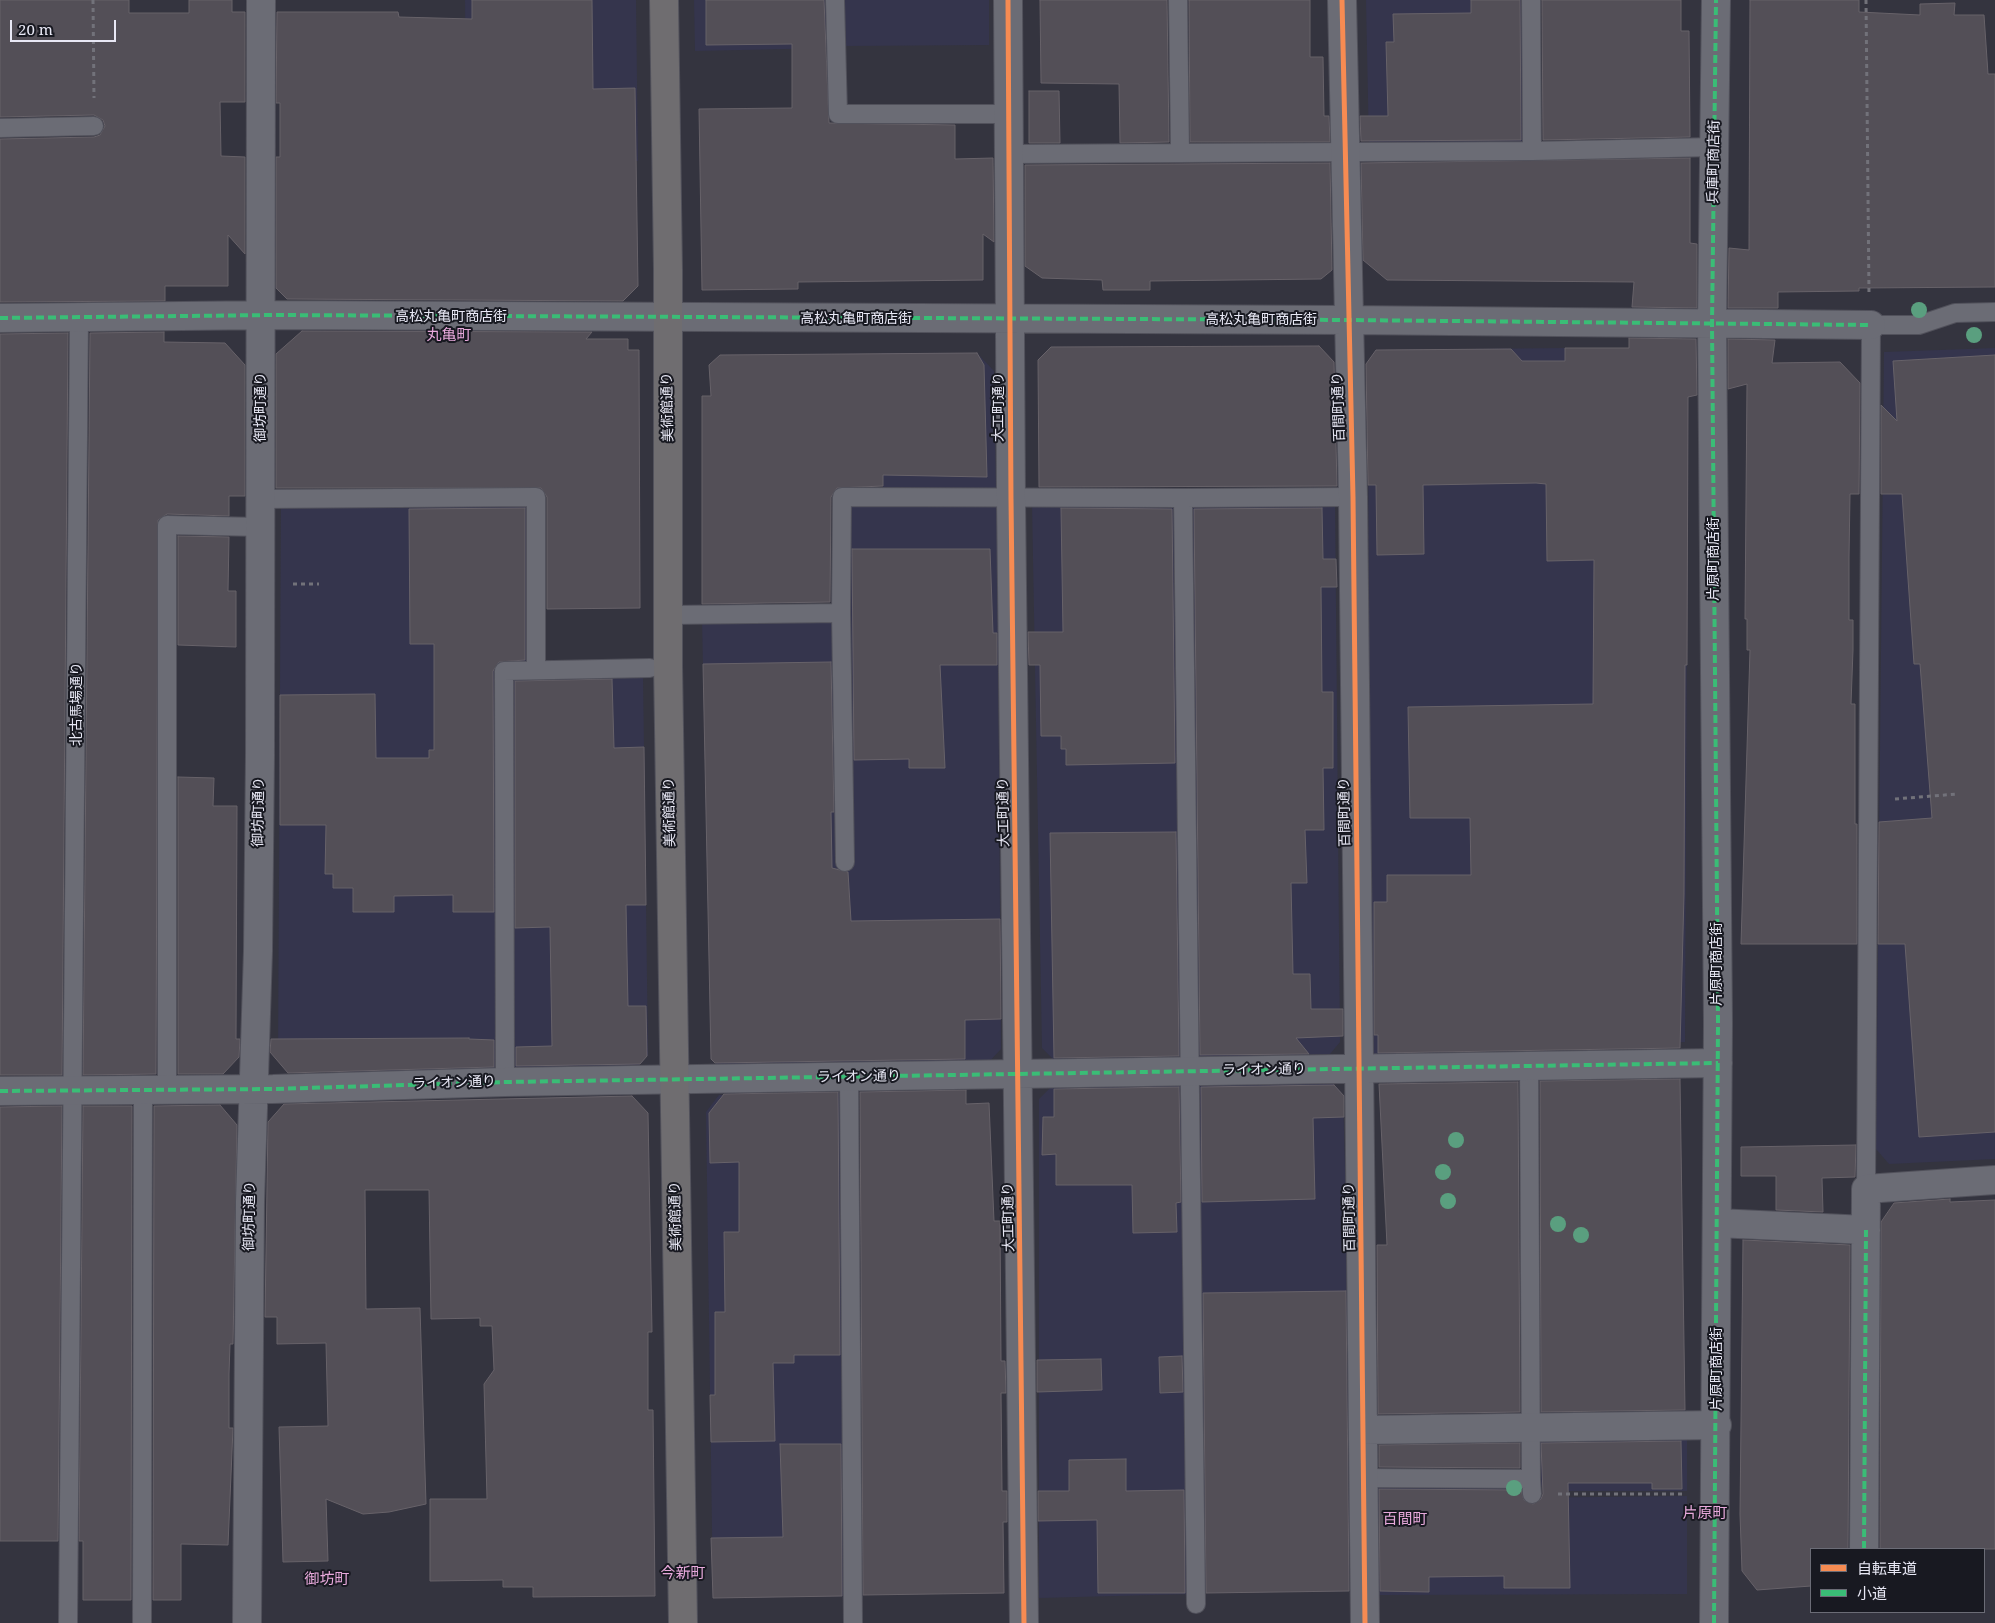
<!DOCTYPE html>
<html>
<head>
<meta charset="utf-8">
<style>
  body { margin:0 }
  #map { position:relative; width:1995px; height:1623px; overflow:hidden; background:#34343f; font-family:"Noto Serif","Noto Sans JP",serif }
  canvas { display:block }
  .legend { position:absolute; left:1810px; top:1548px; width:175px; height:65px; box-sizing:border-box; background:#181921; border:1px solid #6b6c76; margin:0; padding:6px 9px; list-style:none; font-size:15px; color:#e8e8f5 }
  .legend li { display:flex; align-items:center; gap:10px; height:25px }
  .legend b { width:25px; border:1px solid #6b6c76 }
  .scale { position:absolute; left:10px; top:20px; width:106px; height:22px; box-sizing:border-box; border:2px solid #e8e8f5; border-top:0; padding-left:6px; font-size:15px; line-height:18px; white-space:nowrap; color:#e8e8f5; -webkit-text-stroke:4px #181921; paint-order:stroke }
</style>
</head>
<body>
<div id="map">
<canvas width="1995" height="1623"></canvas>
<ul class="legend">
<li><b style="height:6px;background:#f68b52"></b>自転車道</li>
<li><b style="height:6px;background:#3abd76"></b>小道</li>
</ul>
<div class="scale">20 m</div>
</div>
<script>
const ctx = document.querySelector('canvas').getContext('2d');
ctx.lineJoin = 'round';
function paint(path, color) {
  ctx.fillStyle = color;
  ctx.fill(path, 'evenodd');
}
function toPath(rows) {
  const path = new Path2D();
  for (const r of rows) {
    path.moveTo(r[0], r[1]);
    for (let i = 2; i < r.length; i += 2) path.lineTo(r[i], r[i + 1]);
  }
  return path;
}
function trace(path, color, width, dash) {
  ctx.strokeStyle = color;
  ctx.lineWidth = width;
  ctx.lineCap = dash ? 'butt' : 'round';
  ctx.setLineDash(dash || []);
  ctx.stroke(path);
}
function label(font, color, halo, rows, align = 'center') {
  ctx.font = font + ' "Noto Serif","Noto Sans JP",serif';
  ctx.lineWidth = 4;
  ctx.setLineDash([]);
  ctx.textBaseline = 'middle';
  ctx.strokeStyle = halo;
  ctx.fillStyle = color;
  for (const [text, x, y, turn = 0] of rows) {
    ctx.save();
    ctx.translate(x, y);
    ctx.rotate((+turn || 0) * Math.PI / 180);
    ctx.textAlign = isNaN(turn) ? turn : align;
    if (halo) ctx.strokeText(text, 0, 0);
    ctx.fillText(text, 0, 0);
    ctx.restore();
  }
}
paint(toPath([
  [465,0,636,0,638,161,467,162],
  [694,0,832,0,832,48,695,51],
  [843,0,989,0,989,45,843,46],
  [1366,0,1528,0,1528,148,1369,148],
  [1565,348,1634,348,1688,398,1685,1042,1370,1055,1368,361,1376,350],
  [1995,348,1995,1159,1889,1164,1876,1149,1884,352],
  [882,353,977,353,994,371,996,490,883,490],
  [1335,499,1340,1042,1330,1054,1195,1057,1192,501],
  [845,500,997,503,1001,1049,987,1064,723,1070,711,1059,702,619,837,619],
  [531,502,532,664,498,665,499,1071,287,1072,278,1061,281,504],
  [1179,502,1188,1056,1053,1059,1042,1048,1032,504],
  [643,674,648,1055,636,1068,511,1071,509,676],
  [1332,1082,1343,1095,1346,1203,1349,1591,1201,1593,1192,1085],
  [1183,1084,1192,1594,1039,1598,1039,1099,1050,1088],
  [845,1093,850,1596,713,1598,706,1112,719,1095],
  [1687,1432,1687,1491,1547,1491,1536,1481,1535,1433],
  [1375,1481,1507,1482,1508,1498,1687,1496,1687,1594,1379,1595]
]), '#35354d');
const building = toPath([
  [0,0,129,0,129,13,189,13,189,0,232,0,232,12,245,12,245,102,220,102,221,156,245,157,245,254,228,235,228,286,165,286,165,301,0,302,0,139,94,137,100,135,105,126,103,120,94,115,0,117,0,0],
  [472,0,592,0,593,89,635,88,638,286,623,301,287,299,276,288,276,157,280,157,280,103,276,103,277,12,398,12,399,17,472,19,472,0],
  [706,0,824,0,829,123,955,125,955,159,993,158,994,242,983,234,983,280,798,282,798,289,702,290,699,109,792,108,792,44,706,45,706,0],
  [1040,0,1167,0,1169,142,1120,143,1119,84,1041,83,1040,0],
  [1189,0,1310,0,1310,57,1323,57,1324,116,1329,116,1330,142,1190,142,1189,0],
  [1471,0,1520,0,1521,140,1361,141,1360,116,1388,116,1386,42,1394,42,1393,14,1471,13,1471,0],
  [1542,0,1681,0,1681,31,1689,31,1690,137,1543,140,1542,0],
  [1750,0,1859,0,1859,12,1920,15,1920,4,1955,3,1954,15,1984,15,1988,74,1995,74,1995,287,1859,288,1859,291,1778,292,1778,308,1728,308,1729,248,1749,250,1750,0],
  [1029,91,1059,91,1060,143,1029,143,1029,91],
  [1690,158,1690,243,1697,244,1697,308,1632,307,1634,282,1387,280,1363,260,1361,163,1690,158],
  [1330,163,1332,270,1321,279,1150,281,1150,290,1103,290,1102,280,1042,278,1025,266,1025,165,1330,163],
  [302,331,592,332,586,339,628,339,628,350,639,350,640,608,547,609,547,497,541,488,276,488,276,354,302,331],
  [164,332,164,342,225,343,245,365,245,496,229,496,229,516,167,514,158,520,156,1074,83,1075,90,333,164,332],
  [68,333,62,1075,0,1075,0,334,68,333],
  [1629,338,1696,339,1697,395,1688,397,1687,665,1685,665,1684,894,1680,1048,1378,1053,1378,1035,1374,1035,1374,902,1387,902,1387,875,1471,875,1470,818,1410,818,1408,707,1593,704,1594,560,1547,561,1546,484,1536,483,1423,485,1424,554,1377,555,1376,485,1368,485,1366,364,1376,350,1511,349,1522,361,1565,361,1565,348,1629,348,1629,338],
  [1728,339,1775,340,1772,363,1840,362,1860,383,1859,494,1850,494,1849,557,1849,620,1853,620,1853,650,1851,704,1855,704,1855,824,1857,824,1857,944,1741,944,1750,650,1747,650,1747,619,1745,619,1747,384,1728,389,1728,339],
  [1319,346,1334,362,1337,486,1039,487,1038,360,1051,347,1319,346],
  [977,353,984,365,987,477,883,475,883,486,837,488,831,497,830,602,702,604,702,396,711,396,709,365,720,355,977,353],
  [1995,355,1995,1132,1919,1137,1905,944,1878,944,1879,822,1932,818,1920,664,1914,664,1902,494,1881,494,1881,405,1897,421,1893,361,1995,355],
  [525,508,525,660,499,662,493,671,494,912,453,912,453,895,394,896,394,912,353,912,353,888,333,888,333,874,325,874,326,825,280,825,280,695,375,694,376,758,429,758,429,750,434,750,434,644,410,644,409,509,525,508],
  [1061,508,1172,509,1175,763,1066,765,1066,749,1061,749,1061,736,1041,736,1040,665,1029,665,1028,632,1063,632,1061,508],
  [1322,508,1323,559,1336,559,1337,587,1321,587,1322,692,1333,692,1333,768,1323,768,1324,830,1305,830,1307,883,1291,883,1293,974,1310,974,1311,1009,1343,1009,1343,1036,1296,1038,1309,1054,1200,1055,1194,509,1322,508],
  [178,536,229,537,228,591,236,591,236,647,178,645,178,536],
  [852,549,990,549,993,633,997,633,997,665,940,665,945,768,909,768,909,759,854,760,852,549],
  [831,662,834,812,831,812,832,868,848,872,851,921,1000,919,1001,1019,965,1020,965,1059,715,1063,711,1059,703,664,831,662],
  [612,679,614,748,644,747,646,905,626,905,628,1006,646,1006,647,1056,640,1064,516,1066,516,1047,552,1046,550,927,515,928,515,681,612,679],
  [178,777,214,778,213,806,237,806,236,1039,240,1039,239,1057,223,1074,178,1074,178,777],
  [1176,832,1179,1056,1054,1058,1050,833,1176,832],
  [469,1038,469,1039,494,1040,494,1067,288,1073,270,1052,271,1039,469,1038],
  [1680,1079,1685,1410,1541,1412,1540,1081,1680,1079],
  [1518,1082,1520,1412,1378,1414,1377,1245,1387,1245,1379,1084,1518,1082],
  [1334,1085,1344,1096,1344,1117,1313,1118,1315,1199,1202,1202,1201,1087,1334,1085],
  [1179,1087,1181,1202,1176,1203,1177,1232,1133,1233,1132,1185,1056,1185,1056,1154,1042,1155,1043,1117,1054,1117,1054,1089,1179,1087],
  [966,1090,966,1104,989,1103,994,1221,1000,1221,1001,1361,1005,1361,1006,1393,1001,1393,1002,1491,1007,1491,1007,1522,1003,1522,1004,1593,863,1595,860,1092,966,1090],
  [838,1092,840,1355,794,1355,794,1363,773,1363,775,1441,711,1442,710,1395,715,1395,715,1312,725,1312,724,1232,739,1232,739,1162,710,1163,709,1113,724,1094,838,1092],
  [632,1096,648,1113,652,1332,648,1332,648,1410,653,1410,655,1596,533,1597,533,1587,503,1587,503,1580,430,1581,430,1499,487,1499,484,1384,494,1370,492,1326,480,1326,480,1318,431,1319,429,1190,365,1190,366,1309,420,1308,426,1504,389,1512,363,1514,326,1499,328,1561,283,1562,279,1427,328,1426,326,1343,277,1344,277,1317,265,1317,268,1122,284,1104,632,1096],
  [220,1105,237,1125,233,1344,230,1344,229,1374,229,1428,233,1428,228,1545,181,1544,181,1600,153,1600,154,1106,220,1105],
  [62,1106,58,1541,0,1541,0,1107,62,1106],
  [83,1106,132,1106,131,1600,83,1600,83,1541,79,1541,83,1106],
  [1856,1145,1855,1177,1822,1178,1823,1212,1776,1210,1776,1176,1741,1176,1741,1147,1856,1145],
  [1950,1199,1950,1202,1995,1200,1995,1549,1880,1549,1881,1222,1894,1203,1950,1199],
  [1743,1240,1850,1245,1848,1549,1811,1549,1811,1586,1757,1590,1742,1571,1740,1514,1743,1240],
  [1346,1291,1349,1591,1206,1593,1203,1293,1346,1291],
  [1182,1356,1183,1392,1160,1393,1159,1357,1182,1356],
  [1101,1359,1102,1390,1037,1392,1037,1360,1101,1359],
  [1681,1441,1682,1489,1652,1489,1652,1483,1568,1483,1570,1588,1504,1588,1504,1576,1429,1577,1429,1592,1380,1591,1379,1489,1521,1490,1524,1500,1533,1504,1541,1499,1543,1494,1541,1443,1681,1441],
  [1520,1443,1520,1468,1379,1467,1379,1445,1520,1443],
  [780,1444,841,1444,842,1596,713,1598,711,1538,783,1537,780,1444],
  [1126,1459,1126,1491,1184,1490,1185,1593,1098,1593,1097,1520,1038,1521,1038,1491,1069,1491,1069,1460,1126,1459]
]);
paint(building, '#534f57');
trace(building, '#676269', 1);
const lane = toPath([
  [835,0,838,114,1009,114],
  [1178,0,1180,152],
  [1531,0,1532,151],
  [0,128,94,126],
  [1008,154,1532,151,1714,147],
  [1183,498,1353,497],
  [260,499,536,497,536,670],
  [841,613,845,862],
  [668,615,841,613,842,497,1183,498,1196,1604],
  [1529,1066,1531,1479],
  [849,1078,853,1623],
  [505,1082,504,671,650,668],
  [167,1088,167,525,260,527],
  [1866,1189,1871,325,1919,325,1955,313,1995,312],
  [1363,1478,1531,1479,1532,1494],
  [68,1623,79,318],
  [142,1623,143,1088]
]);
const street = toPath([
  [1008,0,1011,499,1024,1623],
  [1342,0,1353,497,1365,1623],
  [0,318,273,315,1347,320,1871,325],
  [0,1091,273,1089,505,1082,1718,1063],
  [1717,1223,1866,1230],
  [1363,1430,1717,1425],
  [1864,1549,1866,1189,1995,1180],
  [247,1623,250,1202,258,951,260,755,261,0],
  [1714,1623,1718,1023,1712,324,1716,0]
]);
const secondary = toPath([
  [664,0,668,270,668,665,683,1623]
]);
trace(lane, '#51515b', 20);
trace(street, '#51515b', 30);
trace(secondary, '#51515b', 30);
trace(toPath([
  [93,0,94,98],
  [1866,0,1869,294],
  [293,584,319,584],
  [1895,799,1957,794],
  [1558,1494,1684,1494]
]), '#72727a', 3, [4, 4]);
trace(lane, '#6b6c75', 18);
trace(street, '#6b6c75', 28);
trace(secondary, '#6f6d70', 28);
trace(toPath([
  [0,318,273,315,1347,320,1871,325],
  [0,1091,273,1089,505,1082,1718,1063],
  [1864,1549,1866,1230],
  [1714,1623,1718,1023,1712,324,1716,0]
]), '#3abd76', 4, [8, 4]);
trace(toPath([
  [1008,0,1011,499,1024,1623],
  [1342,0,1353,497,1365,1623]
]), '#f68b52', 5);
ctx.fillStyle = '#5a9f7f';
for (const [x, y] of [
  [1919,310],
  [1974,335],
  [1456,1140],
  [1443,1172],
  [1448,1201],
  [1558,1224],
  [1581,1235],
  [1514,1488]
]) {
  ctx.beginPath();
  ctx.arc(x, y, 8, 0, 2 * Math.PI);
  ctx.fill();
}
label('14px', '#e8e8f5', '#181921', [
  ["兵庫町商店街",1714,162,-89],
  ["高松丸亀町商店街",451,317],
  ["高松丸亀町商店街",856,319],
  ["高松丸亀町商店街",1261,320],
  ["御坊町通り",261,407,-90],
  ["美術館通り",668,407,-91],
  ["大工町通り",999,407,-90],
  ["百間町通り",1339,407,-92],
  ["片原町商店街",1714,559,-90],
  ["北古馬場通り",77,704,-90],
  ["御坊町通り",259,812,-89],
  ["美術館通り",670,812,-91],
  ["大工町通り",1004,812,-91],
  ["百間町通り",1345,812,-91],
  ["片原町商店街",1717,964,-90],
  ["ライオン通り",1264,1070,-1],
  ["ライオン通り",859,1077,-1],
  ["ライオン通り",454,1083,-2],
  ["御坊町通り",250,1216,-89],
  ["美術館通り",676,1216,-91],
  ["大工町通り",1009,1217,-91],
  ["百間町通り",1350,1217,-91],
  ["片原町商店街",1717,1369,-90]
]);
label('15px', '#e8a9dc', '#181921', [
  ["丸亀町",449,336],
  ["片原町",1705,1514],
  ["百間町",1405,1520],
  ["今新町",683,1574],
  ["御坊町",327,1580]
]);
</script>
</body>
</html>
